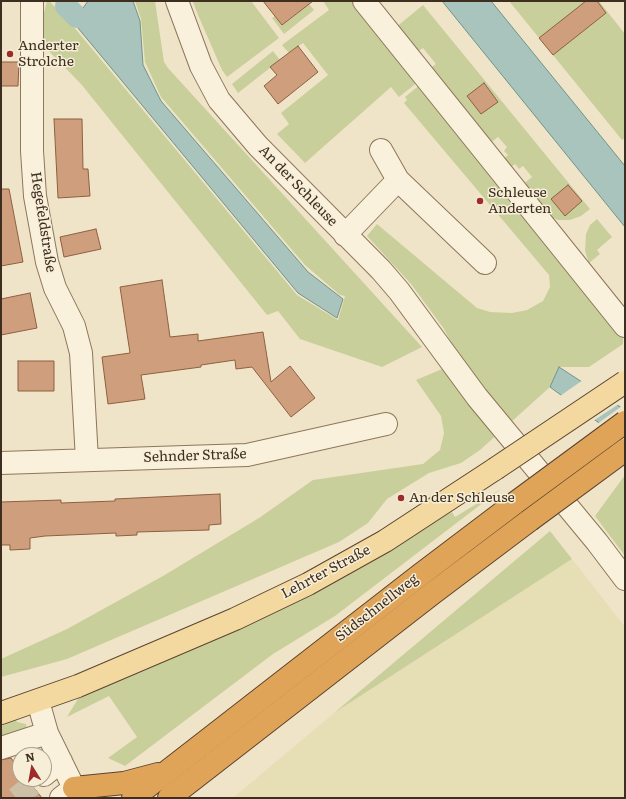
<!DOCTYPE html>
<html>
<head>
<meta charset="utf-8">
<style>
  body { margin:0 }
  #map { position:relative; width:626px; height:799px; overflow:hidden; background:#f0e4c8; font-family:Literata,serif }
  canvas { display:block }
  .frame { position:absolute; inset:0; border:2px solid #3d2e20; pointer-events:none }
  .north { position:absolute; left:12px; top:747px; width:40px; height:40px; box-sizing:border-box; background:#f7eed8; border:1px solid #ada18e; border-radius:50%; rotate:349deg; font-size:11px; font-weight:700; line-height:16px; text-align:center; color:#3d2e20 }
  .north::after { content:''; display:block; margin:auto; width:14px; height:18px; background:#9e2a2b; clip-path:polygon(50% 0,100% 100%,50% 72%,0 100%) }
</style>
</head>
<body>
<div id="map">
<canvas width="626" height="799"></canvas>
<div class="frame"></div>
<div class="north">N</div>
</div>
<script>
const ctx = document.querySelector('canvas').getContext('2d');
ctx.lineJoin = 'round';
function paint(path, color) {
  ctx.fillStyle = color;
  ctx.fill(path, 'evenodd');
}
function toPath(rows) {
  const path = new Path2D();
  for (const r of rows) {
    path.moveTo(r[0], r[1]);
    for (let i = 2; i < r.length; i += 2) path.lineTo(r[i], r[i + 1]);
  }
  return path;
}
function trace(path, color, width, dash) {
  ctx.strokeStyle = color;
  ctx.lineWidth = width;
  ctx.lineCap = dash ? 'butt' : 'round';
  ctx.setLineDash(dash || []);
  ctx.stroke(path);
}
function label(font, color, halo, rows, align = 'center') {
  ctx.font = font + ' Literata,serif';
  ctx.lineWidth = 3;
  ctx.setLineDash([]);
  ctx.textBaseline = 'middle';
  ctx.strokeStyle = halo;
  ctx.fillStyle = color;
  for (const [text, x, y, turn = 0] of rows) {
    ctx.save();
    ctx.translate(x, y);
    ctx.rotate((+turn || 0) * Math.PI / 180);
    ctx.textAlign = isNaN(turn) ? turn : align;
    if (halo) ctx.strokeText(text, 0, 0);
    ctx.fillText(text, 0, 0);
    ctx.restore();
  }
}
paint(toPath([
  [572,559,625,627,625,798,233,798,334,713]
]), '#e6deb5');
paint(toPath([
  [47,1,49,1,68,20,297,295,338,320,345,296,340,295,305,265,161,97,145,62,141,19,135,1,155,1,164,62,168,68,422,347,382,367,300,339,278,311,267,315,81,84,37,39],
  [195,1,251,1,279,38,227,77,222,70,198,15,193,2],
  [323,1,359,1,419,81,399,97,391,87,305,163,277,134,289,124,281,113,328,75,303,43,289,53,282,45,329,10],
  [509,1,599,1,625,34,625,138,622,140],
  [309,4,314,10,284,34,272,18,275,16,282,25],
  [423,5,590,209,581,216,570,220,558,220,551,217,522,185,532,177,523,166,519,169,515,164,509,169,501,161,508,155,504,151,507,147,498,137,489,144,429,69,436,64,423,48,416,53,395,28],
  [273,51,280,60,238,93,232,84],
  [426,83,623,338,623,344,589,367,559,367,550,387,480,450,461,463,429,473,387,499,368,523,339,542,67,659,1,677,1,659,67,629,163,576,259,518,313,480,423,464,440,450,444,433,441,416,416,380,461,361,444,329,411,284,367,236,377,224,477,308,490,312,512,313,527,310,543,301,550,287,549,275,404,103,407,100,405,97,421,84],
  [597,219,612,237,597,250,600,254,589,263,585,251,586,234,590,225],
  [625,475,625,556,595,516],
  [501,489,335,616,273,654,125,766,108,758,137,737,109,696,67,717,79,697,146,670,227,633,413,535,452,512,455,517],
  [550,531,572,559,334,713],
  [16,719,17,722,26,724,27,732,1,747,1,724]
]), '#c9cf9b');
const water = toPath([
  [88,1,133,1,140,21,143,65,161,101,308,272,343,299,337,318,298,293,73,22,88,1],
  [442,1,491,1,625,166,625,227,442,1],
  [559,367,625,410,625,442,550,387,559,367]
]);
paint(water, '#a9c4bc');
trace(water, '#6f938a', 1);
paint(toPath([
  [583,380,619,404,593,421,560,396],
  [622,406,625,408,625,444,597,424]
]), '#f0e4c8');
trace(toPath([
  [66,6,77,17]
]), '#a9c4bc', 22);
const building = toPath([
  [263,1,313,1,282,25,263,1],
  [586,1,597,1,606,13,553,55,539,38,586,1],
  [298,46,318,72,278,104,264,86,277,75,270,67,298,46],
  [1,62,19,62,18,86,1,86,1,62],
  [484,83,498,102,481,114,467,96,484,83],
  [54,119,82,119,83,169,88,169,90,196,58,198,54,119],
  [568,185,582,201,565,216,551,199,568,185],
  [1,189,9,189,23,262,1,266,1,189],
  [96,229,101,249,64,257,60,237,96,229],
  [162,280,170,337,198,334,198,341,263,332,271,382,290,366,315,398,291,417,252,367,236,369,235,360,201,365,201,367,141,375,145,399,108,404,102,357,130,353,120,287,162,280],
  [30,293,37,328,1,335,1,299,30,293],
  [18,361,54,361,54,391,18,391,18,361],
  [220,494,221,524,209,525,209,530,137,532,137,535,116,536,116,533,45,536,30,538,30,549,10,550,10,545,1,545,1,502,61,500,61,503,115,501,115,499,220,494],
  [11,758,20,770,20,779,27,779,42,798,1,798,1,760,11,758]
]);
paint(building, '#cf9f7d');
trace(building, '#8d5f41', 1);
trace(toPath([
  [16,798,32,785]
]), '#ccc0a6', 22, [22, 11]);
const minor = toPath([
  [32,1,32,151,35,196,47,262,55,288,74,326,81,353,87,460],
  [177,1,201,66,219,100,258,146,381,270,399,291,477,397,597,542,625,579],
  [364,1,625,326],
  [381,150,398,180,485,263],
  [345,235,398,180],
  [1,463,247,455,386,424],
  [38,701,47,733,74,788,61,798],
  [1,748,47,733],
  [44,775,61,761]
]);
const major = toPath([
  [1,713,78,686,235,619,308,584,385,541,495,469]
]);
const highway = toPath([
  [74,788,124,783,158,774],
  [133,798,420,575,515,503],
  [169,798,433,593,530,520]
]);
trace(minor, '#8d765c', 24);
trace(major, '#5b4430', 24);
trace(highway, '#5b4430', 24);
trace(minor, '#faf1dc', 22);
trace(major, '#f3d9a0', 22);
trace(highway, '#e0a458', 22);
const majorBridge = toPath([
  [495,469,625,382]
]);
const highwayBridge = toPath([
  [515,503,625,422],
  [530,520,625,450]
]);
trace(majorBridge, '#5b4430', 24, []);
trace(highwayBridge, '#5b4430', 24, []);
trace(majorBridge, '#f3d9a0', 22);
trace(highwayBridge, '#e0a458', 22);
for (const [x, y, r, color] of [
  [10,54,4,"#9e2a2b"],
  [480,201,4,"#9e2a2b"],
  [401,498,4,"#9e2a2b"]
]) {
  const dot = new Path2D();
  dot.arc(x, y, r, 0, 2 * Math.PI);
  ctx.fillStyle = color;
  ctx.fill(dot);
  trace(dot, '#f7eed8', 1.5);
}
label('14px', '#3d2e20', '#f7eed8', [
  ["Anderter",18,46],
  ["Strolche",18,62],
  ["Schleuse",488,193],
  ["Anderten",488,209],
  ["An der Schleuse",409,498]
], 'left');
label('14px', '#3d2e20', '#f7eed8', [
  ["An der Schleuse",298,186,46],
  ["Hegefeldstraße",43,222,81],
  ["Sehnder Straße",195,456,-2],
  ["Lehrter Straße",326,572,-28],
  ["Südschnellweg",377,608,-38]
]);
</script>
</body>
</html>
